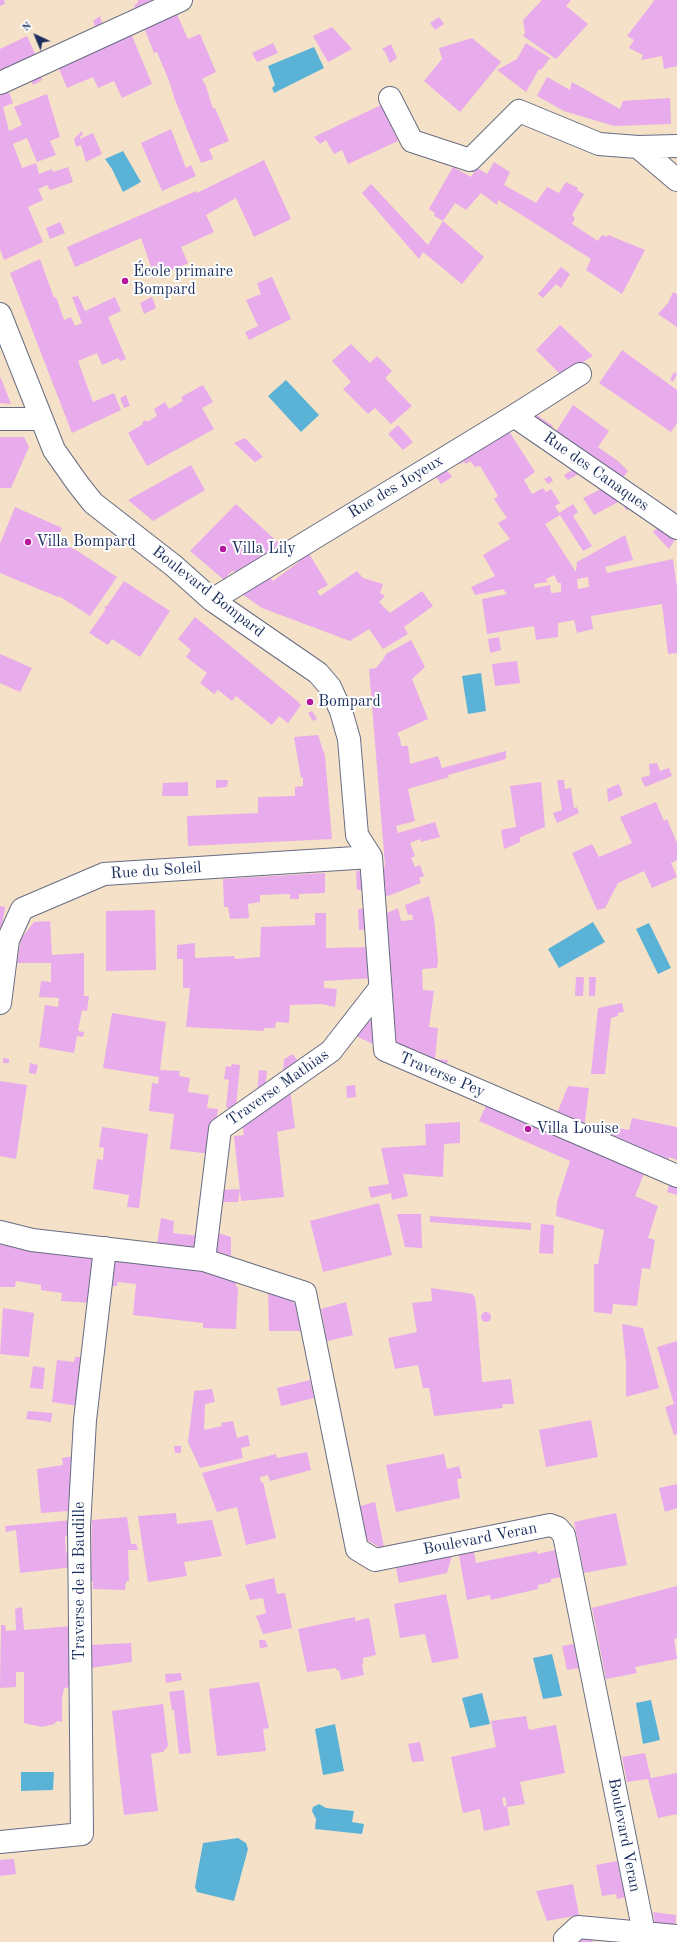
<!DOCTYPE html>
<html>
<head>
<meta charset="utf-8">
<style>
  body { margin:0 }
  #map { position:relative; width:677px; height:1942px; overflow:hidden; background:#f5e1c7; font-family:"Old Standard TT",serif }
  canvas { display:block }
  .north { position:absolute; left:16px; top:16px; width:40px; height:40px; -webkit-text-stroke:3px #fff; paint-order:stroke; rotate:316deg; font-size:11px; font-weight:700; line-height:16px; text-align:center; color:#1b2f5e }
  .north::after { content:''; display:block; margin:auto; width:14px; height:18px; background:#1b2f5e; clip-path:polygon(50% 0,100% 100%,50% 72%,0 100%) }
</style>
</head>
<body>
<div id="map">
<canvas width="677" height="1942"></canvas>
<div class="north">N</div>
</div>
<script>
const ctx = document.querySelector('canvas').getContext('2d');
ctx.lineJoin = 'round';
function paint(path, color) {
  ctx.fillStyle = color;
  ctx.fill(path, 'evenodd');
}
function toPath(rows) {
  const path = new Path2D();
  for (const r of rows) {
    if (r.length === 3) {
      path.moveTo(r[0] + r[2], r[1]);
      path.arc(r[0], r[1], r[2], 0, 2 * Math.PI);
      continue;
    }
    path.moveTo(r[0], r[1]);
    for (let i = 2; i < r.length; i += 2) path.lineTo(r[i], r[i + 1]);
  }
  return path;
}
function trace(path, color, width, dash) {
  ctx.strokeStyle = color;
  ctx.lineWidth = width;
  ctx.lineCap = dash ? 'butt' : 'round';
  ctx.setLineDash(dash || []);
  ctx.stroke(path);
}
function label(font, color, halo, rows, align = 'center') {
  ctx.font = font + ' "Old Standard TT",serif';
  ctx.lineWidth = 4;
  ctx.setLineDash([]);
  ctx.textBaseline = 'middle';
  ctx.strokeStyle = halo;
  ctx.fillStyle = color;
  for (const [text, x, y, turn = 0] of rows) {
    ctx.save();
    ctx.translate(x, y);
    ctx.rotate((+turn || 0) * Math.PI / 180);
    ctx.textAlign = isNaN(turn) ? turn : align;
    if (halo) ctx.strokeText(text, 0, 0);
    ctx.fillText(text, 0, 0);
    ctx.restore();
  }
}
paint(toPath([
  [314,47,324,68,274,93,272,88,275,85,268,66],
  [123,151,141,182,123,192,112,169,105,159],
  [286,380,319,415,301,432,268,396],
  [481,673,486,711,468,714,462,676],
  [593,922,605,942,559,968,548,949],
  [649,923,671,968,658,974,636,929],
  [552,1654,562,1696,543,1699,533,1658],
  [482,1693,490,1724,470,1728,462,1698],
  [651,1700,660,1740,643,1744,636,1703],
  [335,1724,344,1771,323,1775,315,1729],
  [21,1772,54,1772,53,1790,21,1791],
  [319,1804,326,1808,354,1811,352,1822,364,1824,362,1834,315,1829,316,1819,312,1811,313,1807],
  [238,1838,246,1843,248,1849,234,1901,197,1892,195,1887,203,1843]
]), '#5ab3d7');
paint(toPath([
  [0,0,4,0,5,4,0,6],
  [138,0,155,0,136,11,134,5,138,3],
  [542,0,571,0,566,6,588,24,556,59,523,36,525,33,523,20],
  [653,0,677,0,677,66,664,69,662,56,641,60,643,55,629,48,634,40,627,36,654,1],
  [175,10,188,39,200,34,216,72,202,79,206,86,213,109,215,108,229,141,209,149,213,159,201,163,175,100,169,81,157,52,154,53,143,25],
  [100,16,103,27,97,30,93,21],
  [439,17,444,24,435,30,430,23],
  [332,27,352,49,328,62,313,36],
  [130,31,152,84,122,98,114,81,98,88,93,77,67,88,57,64],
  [27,36,37,58,0,75,0,49],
  [472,38,501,62,460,112,424,81,442,59,439,48],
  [273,43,278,53,257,62,252,53],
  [526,43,550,58,541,70,539,69,526,92,497,70,517,59],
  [391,44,397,58,390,63,385,52,382,49],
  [40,72,42,80,33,85,30,77],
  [547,77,570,90,572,82,620,109,623,101,670,98,671,124,614,126,564,111,537,96],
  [7,88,13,103,3,107,9,131,22,125,14,107,47,94,60,137,50,141,56,155,37,162,27,138,13,144,22,168,36,163,39,174,52,169,53,172,68,167,73,182,50,190,47,185,38,189,43,200,28,207,43,242,4,260,0,249,0,91],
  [381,105,398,141,348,164,342,150,334,154,326,140,320,144,314,137],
  [171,129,186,168,191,165,196,176,162,191,141,143],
  [82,131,83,134,80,137,80,139,93,133,102,154,86,162,81,145,76,147,74,139],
  [264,160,291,219,254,237,236,198,206,215,214,232,181,247,188,263,155,278,141,238,75,267,67,247,196,191,197,193],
  [494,162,510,172,504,185,536,203,547,187,559,193,566,182,578,188,577,190,584,194,572,215,575,218,572,224,598,241,602,235,607,237,608,235,645,250,622,294,586,270,591,259,498,200,497,205,481,193,466,210,455,203,443,221,434,216,435,213,429,209,453,167,471,177,477,168,487,174],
  [371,184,428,245,443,221,484,257,462,284,423,252,419,259,362,193],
  [60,222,65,233,50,239,46,228],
  [40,259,54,298,56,297,64,320,71,317,75,326,82,323,72,297,78,296,85,311,115,297,121,311,108,317,126,359,120,361,118,358,102,365,97,353,78,361,93,402,114,393,121,410,72,433,10,273],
  [561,267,570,274,561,288,556,284,543,298,538,294],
  [272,277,291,319,249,340,245,332,258,326,246,300,261,294,257,283],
  [673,292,677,294,677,327,658,314,668,303],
  [152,297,156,308,144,314,140,303],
  [560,325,593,356,561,375,536,350],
  [351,344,370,363,377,356,392,371,385,378,412,406,391,424,375,408,368,414,343,389,351,382,332,361],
  [622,350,677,390,677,423,671,432,599,383],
  [674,372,677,374,673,382,670,380],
  [0,376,11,404,0,403],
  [203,385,213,402,202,408,214,429,147,466,128,433,143,424,142,422,146,420,147,422,157,416,154,409,165,402,169,409,183,401,181,397],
  [126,395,130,406,124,408,120,398],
  [573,405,609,431,598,447,618,461,628,471,620,482,554,435],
  [531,411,553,426,549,431,525,414],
  [398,425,413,442,403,450,388,434],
  [505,425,535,472,524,480,532,494,543,488,546,492,551,489,560,503,555,506,559,513,573,504,578,512,573,516,592,546,583,551,560,515,545,524,576,572,577,562,625,535,633,560,605,567,607,573,673,559,677,588,677,653,668,654,662,604,591,616,593,629,577,633,574,620,558,623,558,637,536,640,534,626,487,634,482,599,507,594,503,589,475,595,471,587,495,576,483,555,510,539,498,523,507,518,494,499,498,496,480,466,475,467,470,461,466,464,464,462,460,464,454,457],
  [554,575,558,583,561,583,561,592,551,593,550,585,535,588,534,584,548,582,546,579],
  [588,577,589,587,578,589,577,579],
  [0,437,24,437,29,447,11,488,0,488],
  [245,438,263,457,255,462,234,443],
  [442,464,452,477,441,484,432,471],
  [191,465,205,490,153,521,128,500],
  [580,465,581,475,578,474,568,480,564,475],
  [550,476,553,481,548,484,544,479],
  [601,489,603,491,607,489,632,502,627,511,620,501,594,515,583,498],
  [236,504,281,545,237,572,232,571,224,580,190,551],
  [15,507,62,528,56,541,76,550,117,577,90,616,59,596,58,597,0,573,0,544],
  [650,522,677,536,669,549,653,532,657,528],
  [305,547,328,585,317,591,320,596,357,571,363,578,383,584,380,593,385,596,379,602,390,613,422,591,433,606,404,627,408,634,383,649,369,629,350,641,262,608,236,590,265,572,273,581,299,562,294,555],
  [124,581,170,611,140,657,112,639,108,645,89,633,106,609,104,608,106,606,107,606],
  [195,617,296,700,301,705,288,723,279,716,272,725,236,696,232,701,218,690,214,694,200,683,207,673,186,657,191,650,178,639],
  [499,637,501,650,490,653,488,639],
  [411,640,425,667,412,679,428,719,397,733,400,738,401,746,408,746,410,764,438,756,442,768,506,751,506,759,448,775,449,777,408,789,415,821,396,826,398,833,435,822,440,837,421,842,420,839,410,843,415,856,411,858,415,867,420,865,424,876,419,878,421,883,388,896,384,895,383,871,385,865,369,669,376,668,384,658,386,654],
  [0,654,32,668,20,692,0,683],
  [517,661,520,683,495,686,492,664],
  [312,711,317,719,313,721,308,713],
  [318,735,325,756,332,839,188,846,187,816,258,813,258,797,295,796,295,787,303,786,303,777,301,778,294,737],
  [657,763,660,771,669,768,672,776,645,787,641,778,650,775,649,764],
  [216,780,228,780,227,787,216,788],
  [557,780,564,780,565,789,571,788,574,808,577,807,579,813,557,823,553,813,562,810],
  [188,782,188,796,162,796,163,783],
  [541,782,545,827,520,837,520,842,504,849,501,830,516,827,510,786],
  [619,784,623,795,608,802,607,789],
  [656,802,664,821,667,819,677,843,677,860,671,863,677,877,652,888,644,871,618,883,605,908,597,910,572,853,592,844,599,857,632,843,620,817],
  [356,871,362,871,368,889,357,890],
  [325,873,325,893,299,894,299,899,290,899,290,894,260,895,260,902,248,904,249,918,230,919,228,907,224,907,223,879],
  [429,896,434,918,438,961,437,968,422,969,423,990,434,991,429,1027,438,1028,435,1059,448,1060,446,1067,396,1043,385,914,398,908,401,921,413,920,412,914,408,915,405,905],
  [0,906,5,907,1,932,0,932],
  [369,908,371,929,359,930,358,909],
  [155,910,156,970,106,971,106,911],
  [315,913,326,913,326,948,372,947,373,978,324,981,324,988,337,989,335,1007,322,1004,290,1005,289,1023,276,1022,275,1028,264,1028,264,1031,186,1027,190,988,183,988,183,959,177,959,177,945,195,943,195,958,234,956,235,959,260,957,261,927,315,925],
  [50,921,52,955,84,953,84,996,89,996,87,1011,82,1010,78,1031,84,1032,83,1037,77,1036,74,1053,39,1047,45,1005,58,1007,59,998,39,997,41,981,51,982,51,963,17,963,21,939,34,922],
  [576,977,584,977,583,996,575,996],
  [589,977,596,977,595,996,589,996],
  [622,1003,624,1012,618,1013,618,1016,611,1018,605,1074,591,1074,598,1008],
  [112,1013,166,1022,160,1070,180,1071,179,1076,190,1078,188,1092,209,1095,207,1108,218,1109,211,1154,170,1149,174,1114,149,1111,152,1083,158,1084,159,1077,103,1068],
  [366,1019,376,1024,377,1046,354,1035],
  [293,1054,299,1063,283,1075,284,1059],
  [3,1058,9,1059,9,1063,3,1063],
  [30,1063,38,1065,36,1074,29,1073],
  [232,1064,240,1065,236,1107,229,1109,226,1107,229,1080,224,1079,226,1066,231,1067],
  [259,1070,267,1071,265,1088,257,1093],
  [0,1081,27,1085,16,1159,0,1156],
  [355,1085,356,1097,347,1098,346,1086],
  [568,1086,589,1088,584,1129,556,1116],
  [290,1090,295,1128,277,1132,284,1197,241,1201,234,1136,244,1135,242,1123],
  [489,1099,646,1169,635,1196,658,1206,648,1238,655,1240,650,1269,642,1268,637,1306,613,1304,612,1314,594,1312,594,1264,598,1264,604,1230,556,1216,557,1202,570,1161,479,1121],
  [632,1118,677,1127,677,1160,669,1157,667,1164,609,1140,612,1127,629,1130],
  [460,1122,460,1143,444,1144,443,1177,403,1174,408,1196,392,1200,391,1193,371,1198,368,1187,389,1184,381,1148,426,1145,425,1124],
  [102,1127,148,1134,139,1208,127,1207,129,1195,93,1189,97,1159,103,1160,104,1148,99,1147],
  [671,1179,677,1181,677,1195,667,1192],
  [240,1189,238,1202,220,1202,221,1190],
  [379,1203,392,1255,323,1272,310,1221],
  [397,1214,421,1214,422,1248,405,1247],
  [430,1216,531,1223,531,1230,430,1222],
  [161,1218,174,1221,173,1233,199,1236,198,1245,192,1249,157,1245],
  [541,1224,554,1225,553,1254,539,1253],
  [215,1232,231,1237,231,1256,215,1251],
  [0,1241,95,1253,90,1303,61,1301,62,1293,41,1290,41,1285,16,1281,15,1287,0,1287],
  [115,1257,209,1270,236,1279,236,1287,238,1287,236,1329,203,1328,203,1323,133,1315,136,1284,117,1282,117,1286,112,1286],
  [431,1288,473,1294,473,1296,475,1297,477,1316,482,1382,511,1379,514,1404,502,1404,503,1408,434,1416,429,1388,423,1388,418,1365,395,1369,388,1338,417,1332,412,1303,432,1301],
  [268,1290,287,1296,295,1304,301,1331,269,1331],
  [346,1302,353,1335,327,1341,321,1309],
  [3,1308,34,1313,29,1357,0,1354],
  [486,1317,5],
  [622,1324,643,1328,659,1388,626,1397,626,1364],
  [677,1341,677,1434,674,1435,665,1407,674,1404,657,1347],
  [75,1357,85,1357,79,1406,52,1402,57,1360,74,1362],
  [33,1366,45,1368,43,1389,30,1388],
  [310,1380,314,1398,281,1406,277,1388],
  [212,1389,215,1402,205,1404,204,1430,222,1426,221,1423,233,1421,237,1438,248,1435,250,1446,241,1448,243,1458,200,1468,188,1442,194,1393,194,1391],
  [28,1411,52,1413,51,1422,26,1419],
  [591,1420,598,1457,546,1467,539,1430],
  [174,1446,181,1446,181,1453,175,1453],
  [307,1452,311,1470,270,1481,268,1475,260,1477,261,1483,263,1482,276,1538,246,1545,237,1507,217,1512,202,1473,276,1454,277,1458],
  [444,1454,447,1469,459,1466,462,1478,457,1479,460,1498,396,1512,386,1465],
  [74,1456,73,1496,69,1496,68,1511,41,1513,37,1469,63,1465,62,1458],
  [677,1484,677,1508,665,1512,659,1488],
  [375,1502,384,1547,379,1547,367,1540,360,1506],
  [176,1513,177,1524,212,1520,222,1556,184,1562,187,1576,148,1582,138,1516],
  [616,1513,627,1565,584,1573,574,1522],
  [127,1517,131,1544,136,1544,138,1550,128,1550,129,1581,126,1582,125,1590,93,1589,93,1581,91,1581,92,1520],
  [73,1520,73,1535,65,1536,66,1553,73,1552,73,1567,20,1573,16,1530,6,1532,5,1526],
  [555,1550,561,1577,551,1579,551,1582,538,1585,538,1589,491,1600,490,1595,467,1600,459,1555,474,1552,476,1563,537,1551,538,1554],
  [452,1556,447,1573,399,1583,396,1568],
  [274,1578,277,1594,285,1593,292,1628,263,1634,256,1616,266,1613,263,1598,250,1600,245,1585],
  [677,1586,677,1638,674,1639,677,1659,635,1667,637,1673,606,1679,592,1608],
  [446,1594,459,1658,432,1663,425,1634,400,1638,394,1604],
  [22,1607,24,1630,71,1626,72,1687,64,1688,62,1699,62,1722,57,1721,54,1724,42,1727,24,1723,24,1672,16,1672,16,1687,0,1688,1,1625,5,1625,6,1631,16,1630,15,1609],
  [355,1617,355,1621,369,1618,376,1655,363,1658,363,1665,362,1665,364,1675,341,1680,339,1670,337,1671,336,1668,307,1672,298,1629],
  [259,1640,265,1640,268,1647,260,1648],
  [131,1643,132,1662,90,1668,90,1645],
  [574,1644,579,1668,567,1670,562,1646],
  [181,1673,182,1680,166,1683,165,1674],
  [259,1682,269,1728,263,1729,266,1751,217,1756,209,1689],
  [184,1690,191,1753,179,1754,174,1710,172,1710,169,1692],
  [163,1704,168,1746,163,1752,151,1754,158,1811,124,1815,112,1711],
  [526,1716,529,1730,556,1725,565,1773,520,1782,525,1804,507,1807,510,1825,484,1831,480,1809,463,1813,451,1757,496,1747,491,1721],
  [505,1797,507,1805,504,1807,502,1798],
  [420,1742,424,1761,412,1762,408,1744],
  [645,1753,651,1778,677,1773,677,1814,658,1818,648,1779,627,1782,622,1757],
  [14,1859,16,1874,0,1876,0,1860],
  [617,1861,625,1897,617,1899,616,1894,602,1896,596,1865],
  [573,1884,579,1915,547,1921,536,1891],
  [653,1912,676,1915,675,1929,656,1927],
  [582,1935,591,1936,593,1942,575,1942]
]), '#e8abec');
const minor = toPath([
  [0,83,181,0],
  [390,98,412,141,470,160,519,111,599,144,638,147,677,146],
  [638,147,677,180],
  [0,314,54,450,78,484,93,503,174,566,212,600,318,673,330,687,341,711,349,739,357,835,371,857,385,1050,677,1176],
  [514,416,677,528],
  [0,419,41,419],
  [212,600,514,416,580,374],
  [0,1003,8,940,22,909,104,874,371,857],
  [0,1232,32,1240,204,1260,220,1129,331,1051,380,988],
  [204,1260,305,1293,357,1549,375,1560,550,1525,558,1528,564,1535,644,1933],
  [0,1842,82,1834,79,1527,85,1420,105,1248],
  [566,1942,565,1939,578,1927,677,1936]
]);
trace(minor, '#676d83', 24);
trace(minor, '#fff', 22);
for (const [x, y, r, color] of [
  [125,281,4,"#b5179e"],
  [28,542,4,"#b5179e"],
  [223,549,4,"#b5179e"],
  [310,702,4,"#b5179e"],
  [528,1129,4,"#b5179e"]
]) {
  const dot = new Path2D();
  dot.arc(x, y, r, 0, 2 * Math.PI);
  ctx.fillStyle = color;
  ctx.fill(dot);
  trace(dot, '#fff', 1.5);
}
label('16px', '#1b2f5e', '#fff', [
  ["École primaire",133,272],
  ["Bompard",133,290],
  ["Villa Bompard",36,542],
  ["Villa Lily",231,549],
  ["Bompard",318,702],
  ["Villa Louise",536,1129]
], 'left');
label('16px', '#1b2f5e', '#fff', [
  ["Rue des Canaques",596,472,35],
  ["Rue des Joyeux",396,487,-31],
  ["Boulevard Bompard",208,592,38],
  ["Rue du Soleil",156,871,-4],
  ["Traverse Pey",442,1075,23],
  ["Traverse Mathias",278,1088,-35],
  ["Boulevard Veran",480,1539,-11],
  ["Traverse de la Baudille",80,1581,-90],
  ["Boulevard Veran",624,1835,79]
]);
</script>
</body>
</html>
